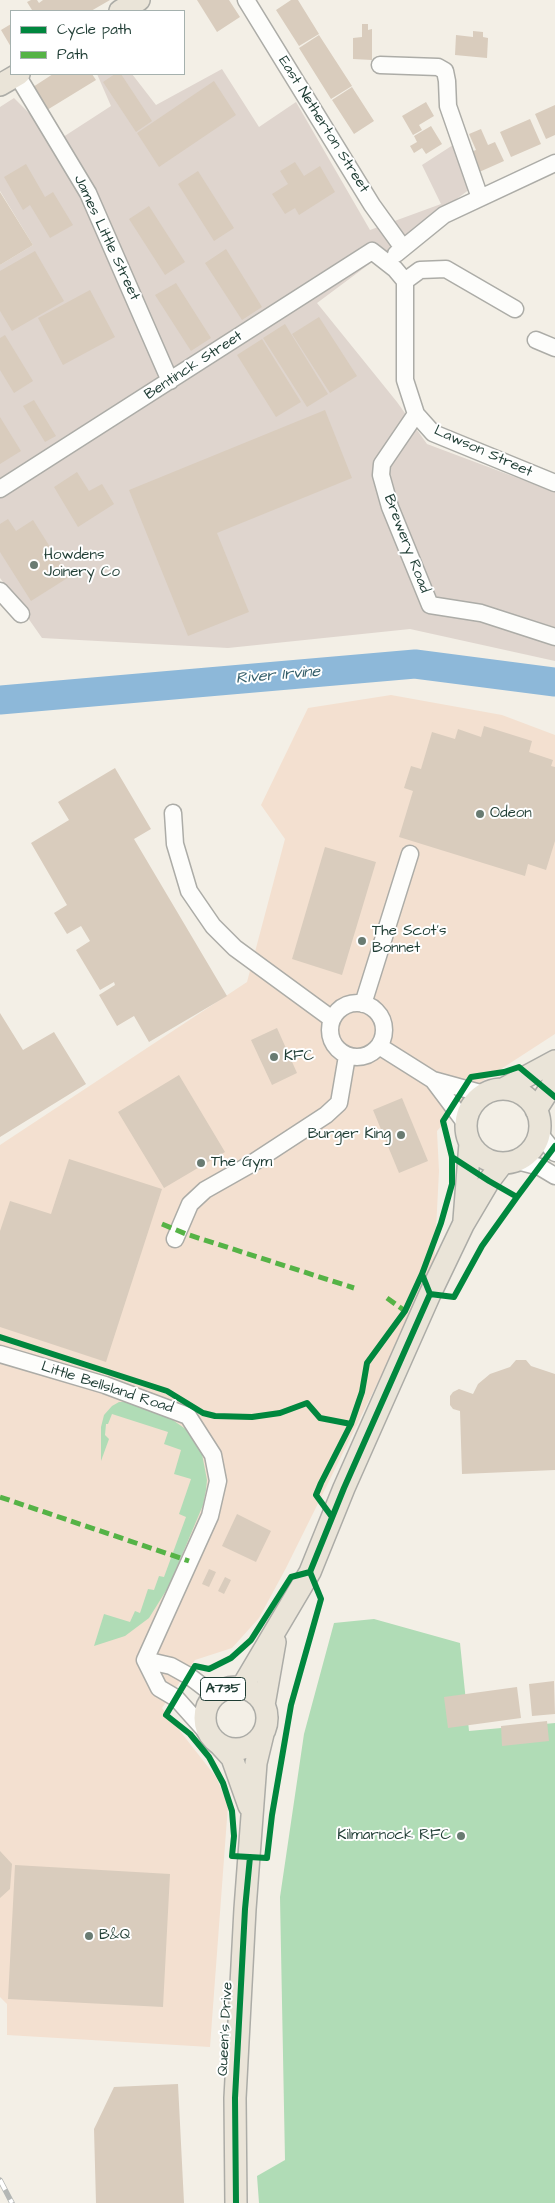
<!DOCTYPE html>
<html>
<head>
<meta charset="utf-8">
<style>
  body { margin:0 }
  #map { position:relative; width:555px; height:2203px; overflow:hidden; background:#f3efe6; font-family:"Architects Daughter",sans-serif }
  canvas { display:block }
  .legend { position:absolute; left:10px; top:10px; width:175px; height:65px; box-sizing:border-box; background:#fff; border:1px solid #a5b1ae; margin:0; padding:6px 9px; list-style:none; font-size:15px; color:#1f3d34 }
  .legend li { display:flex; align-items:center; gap:10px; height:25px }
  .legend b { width:25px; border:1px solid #a5b1ae }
</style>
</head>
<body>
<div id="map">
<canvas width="555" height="2203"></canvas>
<ul class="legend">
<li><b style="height:6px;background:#00873e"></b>Cycle path</li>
<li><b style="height:6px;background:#55b346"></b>Path</li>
</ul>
</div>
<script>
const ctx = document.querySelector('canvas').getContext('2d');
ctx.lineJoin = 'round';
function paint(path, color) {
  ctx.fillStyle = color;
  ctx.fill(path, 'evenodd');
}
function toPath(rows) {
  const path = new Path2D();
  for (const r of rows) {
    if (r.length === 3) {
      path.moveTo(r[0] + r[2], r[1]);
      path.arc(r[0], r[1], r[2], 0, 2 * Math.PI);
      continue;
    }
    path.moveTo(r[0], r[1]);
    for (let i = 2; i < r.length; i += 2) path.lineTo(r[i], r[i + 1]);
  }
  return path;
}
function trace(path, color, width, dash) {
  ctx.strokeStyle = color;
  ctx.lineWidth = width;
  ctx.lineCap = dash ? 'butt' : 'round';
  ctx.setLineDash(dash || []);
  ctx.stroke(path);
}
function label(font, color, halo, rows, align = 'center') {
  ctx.font = font + ' "Architects Daughter",sans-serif';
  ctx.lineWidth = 4;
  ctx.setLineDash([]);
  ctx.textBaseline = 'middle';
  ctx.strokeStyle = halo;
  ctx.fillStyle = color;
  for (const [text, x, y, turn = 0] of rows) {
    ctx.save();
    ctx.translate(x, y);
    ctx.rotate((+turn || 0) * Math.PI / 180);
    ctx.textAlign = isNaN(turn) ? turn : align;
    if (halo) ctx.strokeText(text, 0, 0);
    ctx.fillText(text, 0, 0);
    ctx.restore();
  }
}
paint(toPath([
  [391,695,502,715,555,735,555,1034,481,1082,437,1131,439,1171,434,1269,286,1568,259,1618,232,1648,195,1660,162,1708,216,1777,228,1805,210,2047,7,2035,7,2004,0,1997,0,1145,247,982,285,839,261,805,308,708]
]), '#f3e0d0');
paint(toPath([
  [222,69,259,127,296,102,370,230,441,204,422,165,453,145,470,189,317,303,397,402,427,444,555,492,555,661,410,629,228,648,42,638,0,578,0,265,33,245,0,191,0,107,14,98,57,141,111,106,97,74,132,74,156,105]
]), '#dfd5ce');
paint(toPath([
  [119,1402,126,1402,167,1416,187,1430,195,1440,202,1454,207,1480,206,1490,203,1505,169,1586,149,1618,125,1636,94,1646,104,1614,130,1622,135,1611,140,1613,148,1589,154,1590,159,1576,164,1577,186,1517,179,1514,191,1479,174,1474,181,1450,164,1444,168,1432,112,1414,108,1424,106,1424,105,1435,109,1439,101,1461,101,1427,104,1415,112,1406],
  [374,1619,460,1643,469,1731,555,1723,555,2203,259,2203,257,2176,285,2160,280,1897,304,1734,334,1623]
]), '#b0dcb6');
trace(toPath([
  [0,700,415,664,555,682]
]), '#8db8d9', 29);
paint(toPath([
  [31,0,37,0,39,3,43,0,110,0,91,11,29,11,32,10,27,2],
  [197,0,229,0,240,17,217,32],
  [291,0,298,0,319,34,299,46,276,10],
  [11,24,11,47,1,30],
  [362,24,368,24,368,30,372,29,372,60,353,59,353,38,362,37],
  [473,31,483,32,483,37,488,38,487,58,455,55,456,35,473,37],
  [319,35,352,86,331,99,299,48],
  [53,74,92,74,96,80,47,110,33,87],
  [115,74,121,74,152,121,136,132,103,82],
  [214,81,236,115,159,167,137,133],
  [352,87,374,121,354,134,332,100],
  [426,102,434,116,419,125,422,130,413,135,402,116],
  [555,105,555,135,546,139,535,114],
  [530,119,541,144,511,157,500,132],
  [431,126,442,144,426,154,422,148,414,153,410,146,417,142,414,136],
  [481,129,488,145,495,142,504,161,477,173,468,153,476,150,469,134],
  [295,162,304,176,320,166,335,192,299,215,295,208,285,214,272,194,288,184,280,171],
  [26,164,45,197,53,192,73,225,50,238,30,205,23,210,4,177],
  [198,171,234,228,214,241,178,184],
  [0,192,33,245,0,265],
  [149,206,185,262,165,275,129,219],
  [226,249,262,307,242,320,205,263],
  [35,251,64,301,12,331,0,311,0,271],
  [176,283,211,338,191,351,155,295],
  [90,290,115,337,63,365,38,318],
  [319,317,357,376,330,393,292,334],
  [285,324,328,394,307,407,263,338],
  [5,335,33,381,14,393,0,370,0,338],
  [262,339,301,402,276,417,237,355],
  [34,400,56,436,45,442,23,406],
  [325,410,352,478,217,533,249,612,188,636,129,490],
  [0,417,21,451,0,464],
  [77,472,89,491,102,484,114,504,78,527,54,487],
  [8,519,16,531,33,520,69,577,31,601,0,552,0,524],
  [484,726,532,741,529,752,553,760,551,766,555,767,555,841,546,870,528,864,525,876,399,837,413,791,404,788,411,766,421,769,432,732,455,739,458,729,481,737],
  [115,768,151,829,134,839,227,996,149,1042,134,1016,117,1026,99,995,115,985,114,982,100,990,76,950,90,941,81,926,67,934,54,913,67,905,31,843,69,820,58,802],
  [325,847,376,862,342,975,292,959],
  [0,1013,23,1050,54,1032,86,1084,0,1137],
  [277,1028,297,1073,272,1085,251,1040],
  [179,1075,225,1152,164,1188,118,1112],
  [402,1098,428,1161,399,1173,373,1110],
  [69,1159,162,1189,106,1362,0,1327,0,1231,10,1201,51,1214],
  [516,1360,526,1360,531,1366,555,1374,555,1470,462,1474,460,1411,453,1409,450,1405,450,1396,453,1392,459,1389,473,1394,478,1384,490,1374,510,1367],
  [237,1514,271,1531,256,1562,222,1546],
  [209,1569,216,1572,209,1587,202,1584],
  [225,1577,231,1580,224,1594,218,1591],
  [554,1681,555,1714,532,1716,529,1684],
  [517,1687,521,1718,448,1728,444,1697],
  [547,1721,549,1741,502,1746,501,1726],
  [0,1851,12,1864,10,1889,0,1898],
  [15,1865,170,1874,163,2007,8,1999],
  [178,2084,184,2203,96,2203,94,2129,114,2087]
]), '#d9ccbd');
const minor = toPath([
  [246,0,372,205,403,248],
  [380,65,438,67,445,71,447,81,448,106,480,198],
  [17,75,88,193,170,381],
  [396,254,444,215,555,163],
  [405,281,420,270,446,269,515,309],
  [536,340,555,348],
  [416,414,433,433,555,483],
  [0,489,372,251,395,269,405,281,405,380,416,414,382,464,381,475,390,507,430,605,481,613,555,637],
  [0,591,21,614],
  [173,813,175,844,189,891,213,926,235,948,332,1019],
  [357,1030,27],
  [363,1004,410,854],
  [379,1046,433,1080,484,1094],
  [433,1080,466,1124],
  [539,1133,555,1153],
  [517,1161,540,1167,555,1176],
  [175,1239,190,1204,205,1190,251,1164,326,1115,339,1103,347,1056],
  [0,1354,105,1385,188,1416,213,1455,218,1481,210,1516,145,1660],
  [145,1660,159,1688,176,1698,210,1736],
  [145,1660,171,1666,189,1676,214,1695]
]);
const major = toPath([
  [120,11,139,0],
  [0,85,19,74],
  [503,1089,555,1061],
  [503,1126,37],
  [536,1110,555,1080],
  [464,1220,470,1143],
  [236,1718,31],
  [242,1687,310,1572,344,1488,430,1294,463,1225,489,1181,502,1164],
  [264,1705,275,1642],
  [221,1746,232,1758,249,1806],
  [236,2203,235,2098,245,1909,256,1763,263,1734]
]);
trace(minor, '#acaca7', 19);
trace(major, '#acaca7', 24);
trace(minor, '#fdfdfb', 16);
trace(major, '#eae4d8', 21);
const rail = toPath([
  [0,2180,12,2203]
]);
trace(rail, '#b4b7b5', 5.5);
trace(rail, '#fff', 4, [11]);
trace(toPath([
  [162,1224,186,1234,354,1288],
  [387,1298,405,1311],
  [0,1497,189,1561]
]), '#55b346', 5, [10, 5]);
trace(toPath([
  [452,1157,489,1181,517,1197,555,1146],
  [430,1294,422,1274,441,1223,452,1184,452,1157,443,1121,471,1077,504,1072,519,1067,555,1097],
  [430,1294,454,1297,482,1246,517,1197],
  [0,1337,167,1391,203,1413,215,1416,252,1417,280,1413,307,1403,320,1418,351,1424],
  [332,1517,316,1495,321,1483,351,1424,362,1392,367,1363,405,1311,422,1274],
  [310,1572,321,1599,291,1705,272,1815,267,1858,232,1856,234,1836,232,1811,223,1783,209,1757,190,1734,166,1715,195,1666,209,1669,231,1658,251,1640,291,1577,310,1572],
  [310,1572,344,1488,430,1294],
  [236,2203,235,2098,245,1909,250,1857]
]), '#00873e', 6);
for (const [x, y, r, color] of [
  [34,565,5,"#697b72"],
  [480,814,5,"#697b72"],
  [362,941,5,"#697b72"],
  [274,1057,5,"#697b72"],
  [401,1135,5,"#697b72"],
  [201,1163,5,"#697b72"],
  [461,1836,5,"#697b72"],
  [89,1936,5,"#697b72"]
]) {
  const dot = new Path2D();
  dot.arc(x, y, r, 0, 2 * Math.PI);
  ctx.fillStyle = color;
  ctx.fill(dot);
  trace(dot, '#fff', 2);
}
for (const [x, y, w] of [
  [223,1689,45]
]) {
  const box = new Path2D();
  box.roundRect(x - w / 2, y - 11.5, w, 23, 4);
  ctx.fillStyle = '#fff';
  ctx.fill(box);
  trace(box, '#1f3d34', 1);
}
label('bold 14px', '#1f3d34', null, [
  ["A735",223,1689]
]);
label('15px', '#1f3d34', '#fff', [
  ["East Netherton Street",323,125,58],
  ["James Little Street",106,238,65],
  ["Bentinck Street",194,366,-33],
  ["Lawson Street",483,452,24],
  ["Brewery Road",406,544,69],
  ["Little Bellsland Road",107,1388,18],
  ["Queen's Drive",226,2029,-87]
]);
label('15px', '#1f3d34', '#fff', [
  ["Howdens",44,556],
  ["Joinery Co",44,573],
  ["Odeon",490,814],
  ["The Scot's",372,932],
  ["Bonnet",372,949],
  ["KFC",284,1057],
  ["Burger King",391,1135,"right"],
  ["The Gym",211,1163],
  ["Kilmarnock RFC",451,1836,"right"],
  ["B&Q",99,1936]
], 'left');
label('italic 16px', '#36606c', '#fff', [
  ["River Irvine",278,676,-5]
]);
</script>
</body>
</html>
